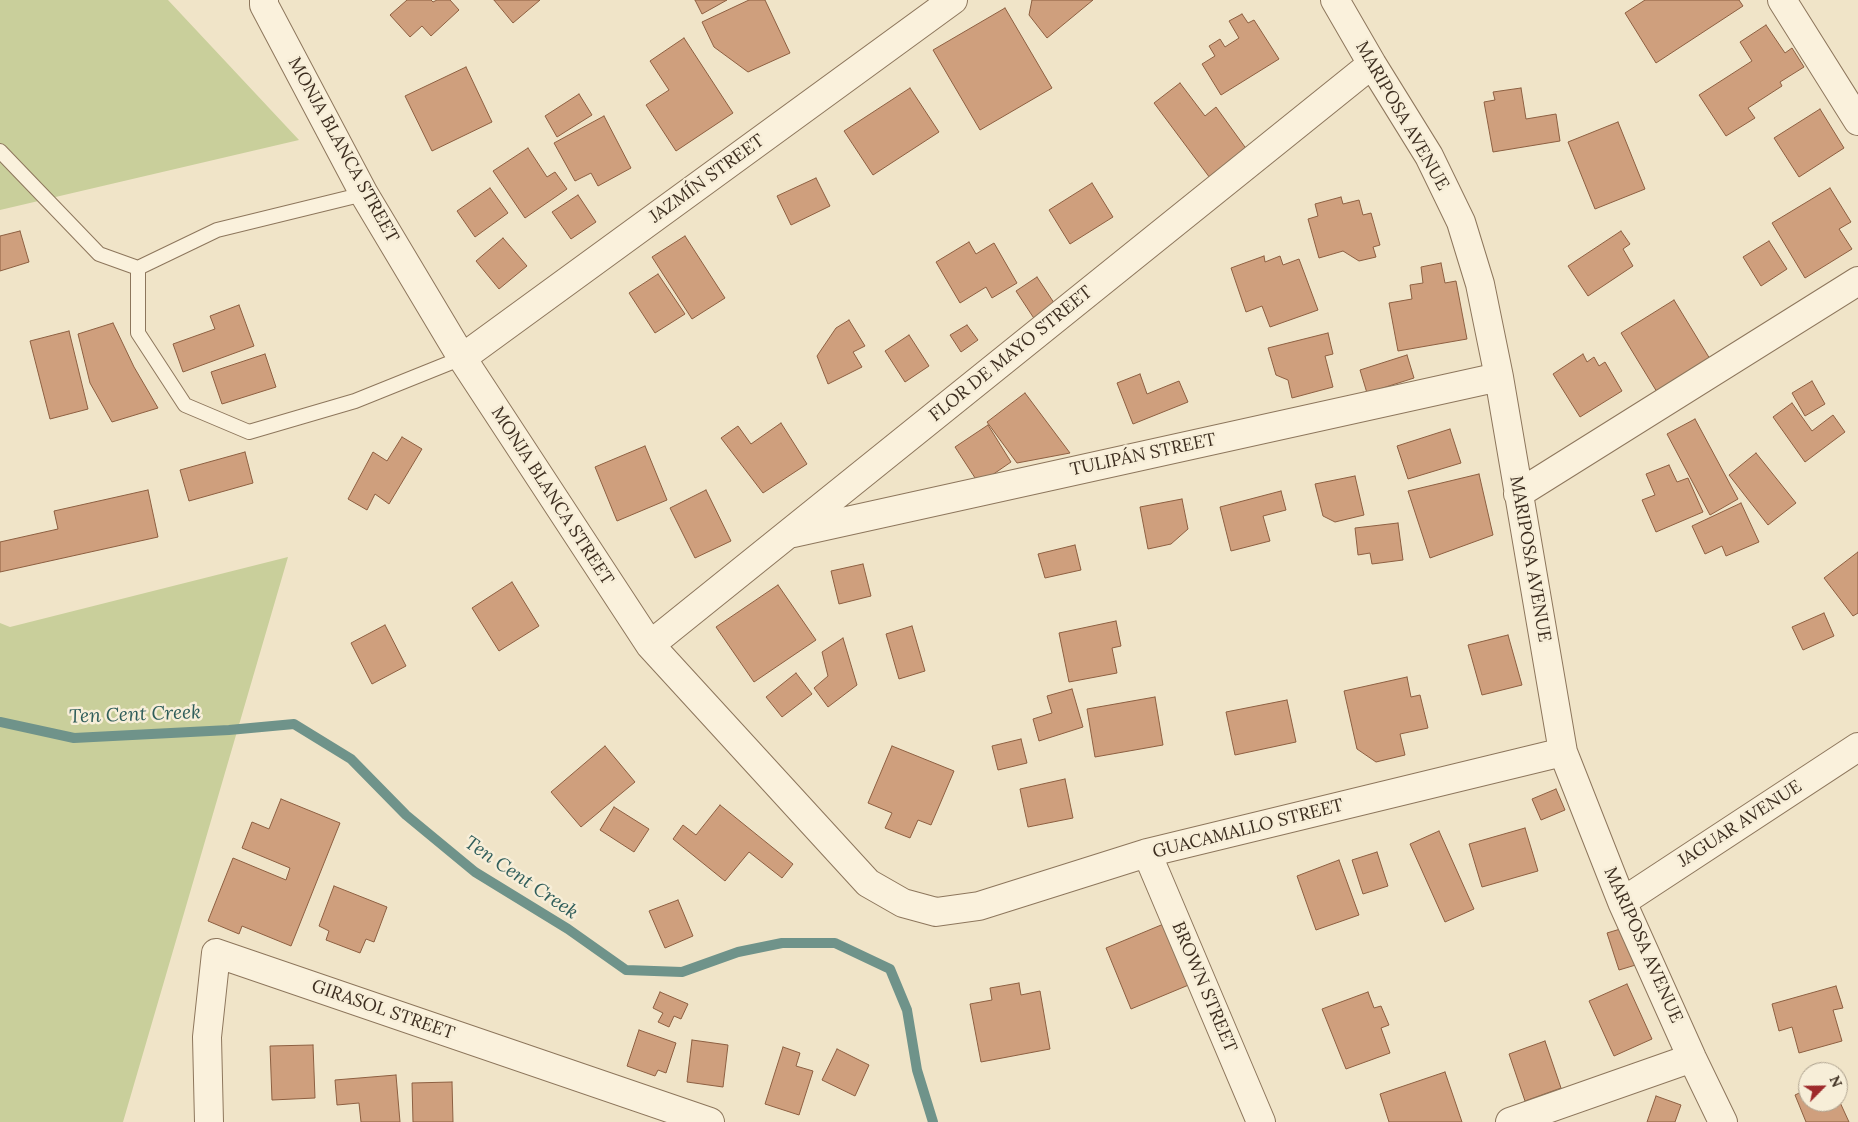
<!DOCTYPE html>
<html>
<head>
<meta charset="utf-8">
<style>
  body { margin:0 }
  #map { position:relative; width:1858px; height:1122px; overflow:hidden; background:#f0e4c8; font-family:Lora,serif }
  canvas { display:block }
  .north { position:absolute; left:1798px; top:1062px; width:50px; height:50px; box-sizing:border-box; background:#f7eed8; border:1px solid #ada18e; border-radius:50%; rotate:67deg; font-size:14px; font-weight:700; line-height:20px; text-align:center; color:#3d2e20 }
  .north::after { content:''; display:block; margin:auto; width:18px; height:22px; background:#9e2a2b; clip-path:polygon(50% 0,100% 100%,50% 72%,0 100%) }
</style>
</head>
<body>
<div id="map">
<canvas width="1858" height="1122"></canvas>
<div class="north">N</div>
</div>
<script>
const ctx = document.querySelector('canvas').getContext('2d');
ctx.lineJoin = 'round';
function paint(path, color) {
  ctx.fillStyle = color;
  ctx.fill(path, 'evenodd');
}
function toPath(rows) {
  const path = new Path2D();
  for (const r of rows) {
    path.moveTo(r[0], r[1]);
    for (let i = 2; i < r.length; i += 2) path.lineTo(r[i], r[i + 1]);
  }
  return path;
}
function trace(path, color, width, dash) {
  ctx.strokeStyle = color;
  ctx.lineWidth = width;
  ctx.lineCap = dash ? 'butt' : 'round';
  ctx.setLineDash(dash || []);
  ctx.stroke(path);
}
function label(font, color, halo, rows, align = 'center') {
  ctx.font = font + ' Lora,serif';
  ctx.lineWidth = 5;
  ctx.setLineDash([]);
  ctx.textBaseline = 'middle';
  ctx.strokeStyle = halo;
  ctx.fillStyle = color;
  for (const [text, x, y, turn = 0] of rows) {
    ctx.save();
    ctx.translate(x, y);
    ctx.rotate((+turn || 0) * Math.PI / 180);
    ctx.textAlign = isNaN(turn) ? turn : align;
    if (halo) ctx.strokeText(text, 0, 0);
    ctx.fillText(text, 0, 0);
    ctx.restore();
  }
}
paint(toPath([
  [0,0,168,0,299,140,0,210],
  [288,557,123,1122,0,1122,0,623,10,627]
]), '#c9cf9b');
trace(toPath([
  [0,722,74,738,229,730,294,724,351,759,406,815,475,872,568,929,626,970,682,972,738,952,782,943,835,943,890,969,907,1010,917,1070,933,1122]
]), '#6f938a', 10);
const building = toPath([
  [407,0,431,0,433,2,437,0,450,0,459,10,431,36,422,26,410,37,390,15,407,0],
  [494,0,540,0,513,23,494,0],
  [695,0,727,0,702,14,695,0],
  [749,0,765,0,790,53,748,72,714,47,702,22,749,0],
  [1032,0,1093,0,1047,38,1029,15,1032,0],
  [1645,0,1739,0,1743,6,1656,63,1625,13,1645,0],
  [1005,8,1052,88,980,130,933,50,1005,8],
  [1242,14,1248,23,1254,20,1279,59,1221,95,1202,64,1215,56,1209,46,1220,39,1225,47,1239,38,1229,21,1242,14],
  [1766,25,1785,53,1792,48,1804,67,1780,82,1782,86,1748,108,1755,118,1726,136,1699,95,1752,61,1740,42,1766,25],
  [684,38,733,113,676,151,646,105,669,90,650,61,684,38],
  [466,67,492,122,432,151,405,96,466,67],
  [1180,83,1205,116,1216,107,1250,154,1213,182,1154,103,1180,83],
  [910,88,939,132,873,175,844,131,910,88],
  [1521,88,1526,119,1556,114,1560,141,1493,152,1484,102,1495,100,1493,92,1521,88],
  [579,94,592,115,557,137,545,116,579,94],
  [1820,109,1844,148,1799,177,1774,138,1820,109],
  [604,116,631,168,598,186,591,173,575,181,554,143,604,116],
  [1618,122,1645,189,1595,209,1568,142,1618,122],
  [528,148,547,177,555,172,567,189,525,218,493,171,528,148],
  [816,178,830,206,791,225,777,196,816,178],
  [1092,183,1113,217,1070,244,1049,210,1092,183],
  [490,188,508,213,475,237,457,211,490,188],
  [1830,188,1851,222,1839,229,1852,249,1805,278,1772,223,1830,188],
  [578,195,596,222,571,239,552,212,578,195],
  [1341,197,1343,204,1359,200,1363,215,1371,213,1380,245,1373,247,1376,257,1359,261,1343,251,1319,258,1308,219,1318,216,1315,204,1341,197],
  [20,231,29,262,0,271,0,236,20,231],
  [1621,231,1630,244,1623,249,1633,266,1588,296,1568,266,1621,231],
  [685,236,725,298,692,319,652,257,685,236],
  [503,238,527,266,499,289,476,261,503,238],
  [1769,241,1787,269,1761,286,1743,257,1769,241],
  [969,242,976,254,994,243,1017,283,992,298,986,287,960,303,936,262,969,242],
  [1264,256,1265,262,1280,256,1283,265,1299,259,1318,310,1270,327,1262,306,1246,312,1231,268,1264,256],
  [1441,263,1445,283,1456,281,1467,339,1398,351,1389,303,1412,299,1410,285,1423,283,1421,267,1441,263],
  [658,274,685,314,655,333,629,293,658,274],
  [1037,277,1060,312,1039,326,1016,291,1037,277],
  [1674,300,1710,359,1657,392,1621,333,1674,300],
  [239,305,254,346,183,372,173,344,215,329,210,316,239,305],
  [849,320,865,346,853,352,862,367,828,384,817,356,836,328,849,320],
  [113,323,134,367,158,408,112,422,90,383,78,334,113,323],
  [967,325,978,340,961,352,950,335,967,325],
  [69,331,88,409,50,419,30,341,69,331],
  [1328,333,1333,354,1325,356,1333,387,1292,398,1288,380,1276,375,1268,348,1328,333],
  [909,335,929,366,905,382,885,351,909,335],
  [265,354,276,387,222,404,211,372,265,354],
  [1583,354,1587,362,1594,357,1599,366,1605,362,1622,391,1580,417,1553,374,1583,354],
  [1407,355,1414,378,1367,393,1360,370,1407,355],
  [1140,374,1147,394,1179,381,1188,402,1133,424,1117,383,1140,374],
  [1812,381,1825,404,1805,416,1792,393,1812,381],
  [1025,393,1070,453,1017,463,987,422,1025,393],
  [1792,403,1812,431,1833,415,1845,432,1805,462,1773,417,1792,403],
  [1695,419,1738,499,1710,515,1667,434,1695,419],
  [781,423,807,464,763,493,721,438,738,426,751,444,781,423],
  [988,425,1011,462,979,484,955,447,988,425],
  [1450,429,1461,463,1408,479,1397,446,1450,429],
  [402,437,422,449,389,504,375,494,367,510,348,499,373,452,387,461,402,437],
  [645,446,667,500,617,521,595,467,645,446],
  [245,452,253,483,189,501,180,470,245,452],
  [1756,453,1796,503,1768,525,1729,475,1756,453],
  [1669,465,1677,482,1688,478,1703,512,1656,532,1642,500,1655,495,1646,474,1669,465],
  [1479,474,1493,535,1430,558,1408,491,1479,474],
  [1355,476,1364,515,1335,522,1323,516,1315,484,1355,476],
  [148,490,158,537,0,572,0,542,58,529,54,511,148,490],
  [706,490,731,541,695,558,670,508,706,490],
  [1281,491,1286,510,1263,516,1270,541,1231,551,1220,507,1281,491],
  [1182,499,1188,529,1171,544,1148,549,1140,507,1182,499],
  [1741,503,1759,542,1726,556,1722,546,1705,554,1692,526,1741,503],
  [1398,523,1403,560,1372,564,1370,553,1358,555,1355,528,1398,523],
  [1075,545,1081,570,1045,578,1038,554,1075,545],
  [1858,552,1858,613,1853,616,1824,578,1858,552],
  [863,564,871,596,839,604,831,571,863,564],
  [512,582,539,626,499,651,472,608,512,582],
  [778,585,816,640,754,682,716,627,778,585],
  [1824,613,1834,636,1803,650,1792,627,1824,613],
  [1116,621,1121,646,1112,648,1117,673,1069,682,1059,633,1116,621],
  [385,625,406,666,372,684,351,643,385,625],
  [912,626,925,671,899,679,886,634,912,626],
  [1508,635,1522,685,1482,695,1468,645,1508,635],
  [843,638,857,685,828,707,814,688,828,676,822,652,843,638],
  [796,673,812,694,782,717,766,697,796,673],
  [1407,677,1411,697,1420,695,1428,728,1400,734,1405,755,1376,762,1357,749,1344,691,1407,677],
  [1072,689,1083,727,1039,741,1033,719,1052,713,1047,696,1072,689],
  [1155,697,1163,745,1095,757,1087,709,1155,697],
  [1287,700,1296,742,1235,755,1226,712,1287,700],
  [1021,739,1027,763,998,770,992,746,1021,739],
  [605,746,635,782,581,827,551,792,605,746],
  [892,746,954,771,931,825,918,820,910,838,885,828,892,813,868,803,892,746],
  [1065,779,1073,818,1028,827,1020,789,1065,779],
  [1556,789,1565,810,1541,820,1532,799,1556,789],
  [281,799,340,823,291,946,242,926,239,934,208,921,233,858,286,880,290,868,242,848,252,822,269,829,281,799],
  [720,805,793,864,782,878,749,852,725,881,673,839,683,825,696,835,720,805],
  [614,807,649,829,634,852,600,830,614,807],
  [1525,828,1538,871,1482,887,1469,844,1525,828],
  [1439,831,1474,909,1445,922,1410,844,1439,831],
  [1377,852,1388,886,1363,894,1352,860,1377,852],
  [1339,860,1359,915,1316,930,1297,876,1339,860],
  [334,886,387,907,374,942,366,939,360,953,326,940,329,931,319,926,334,886],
  [678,900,693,936,665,948,649,911,678,900],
  [1166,923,1191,984,1131,1009,1106,948,1166,923],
  [1627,927,1639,964,1619,970,1607,933,1627,927],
  [1019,983,1021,995,1040,991,1050,1049,981,1062,970,1004,992,1000,990,988,1019,983],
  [1627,984,1652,1039,1614,1056,1589,1001,1627,984],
  [1836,986,1843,1008,1833,1010,1842,1041,1799,1053,1792,1027,1779,1031,1772,1004,1836,986],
  [660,992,688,1004,681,1019,674,1016,669,1027,658,1022,663,1013,653,1008,660,992],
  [1368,992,1374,1008,1381,1006,1389,1025,1381,1028,1390,1053,1346,1069,1322,1009,1368,992],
  [639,1030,676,1043,666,1073,658,1070,655,1076,627,1066,639,1030],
  [692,1040,728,1045,723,1087,687,1082,692,1040],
  [1545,1041,1561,1088,1525,1101,1509,1054,1545,1041],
  [313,1045,315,1098,272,1100,270,1046,313,1045],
  [783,1047,800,1053,796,1066,813,1071,799,1115,765,1104,783,1047],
  [837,1049,869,1065,855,1096,822,1080,837,1049],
  [1445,1072,1462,1122,1389,1122,1380,1094,1445,1072],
  [396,1075,400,1122,361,1122,359,1103,337,1105,335,1080,396,1075],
  [452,1082,453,1122,413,1122,412,1083,452,1082],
  [1808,1089,1808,1102,1838,1102,1838,1098,1849,1122,1806,1122,1795,1095,1808,1089],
  [1656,1096,1681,1105,1675,1122,1647,1122,1656,1096]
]);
paint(building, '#cf9f7d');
trace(building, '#8d5f41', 1);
const service = toPath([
  [0,151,99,254,138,268],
  [364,194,217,230,138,268,138,333,185,405,249,432,355,401,462,358]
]);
const minor = toPath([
  [264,0,264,5,364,194,462,358,650,645,868,883,903,903,936,912,979,906,1147,853,1563,752],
  [1335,0,1372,64,1429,156,1461,222,1480,284,1499,377,1563,752,1622,902,1692,1058,1723,1122],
  [1782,0,1858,121],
  [462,358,953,0],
  [1518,494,1858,281],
  [793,533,1499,377],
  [650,645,1372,64],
  [1147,853,1261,1122],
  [1622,902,1858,747],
  [209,1122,207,1037,216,953,710,1122],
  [1510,1122,1692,1058]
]);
trace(service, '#8d765c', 16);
trace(minor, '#8d765c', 30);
trace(service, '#faf1dc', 14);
trace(minor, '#faf1dc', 28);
label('18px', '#3d2e20', '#f7eed8', [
  ["MARIPOSA AVENUE",1402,116,60],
  ["MONJA BLANCA STREET",343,150,61],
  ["JAZMÍN STREET",707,179,-36],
  ["FLOR DE MAYO STREET",1011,354,-39],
  ["TULIPÁN STREET",1143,455,-12],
  ["MONJA BLANCA STREET",552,496,57],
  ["MARIPOSA AVENUE",1530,559,80],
  ["JAGUAR AVENUE",1740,824,-33],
  ["GUACAMALLO STREET",1248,829,-14],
  ["MARIPOSA AVENUE",1643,945,66],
  ["BROWN STREET",1204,987,67],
  ["GIRASOL STREET",383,1010,19]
]);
label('italic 19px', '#2f5d5a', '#f7eed8', [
  ["Ten Cent Creek",135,715,-2],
  ["Ten Cent Creek",521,878,34]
]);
</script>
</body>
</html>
